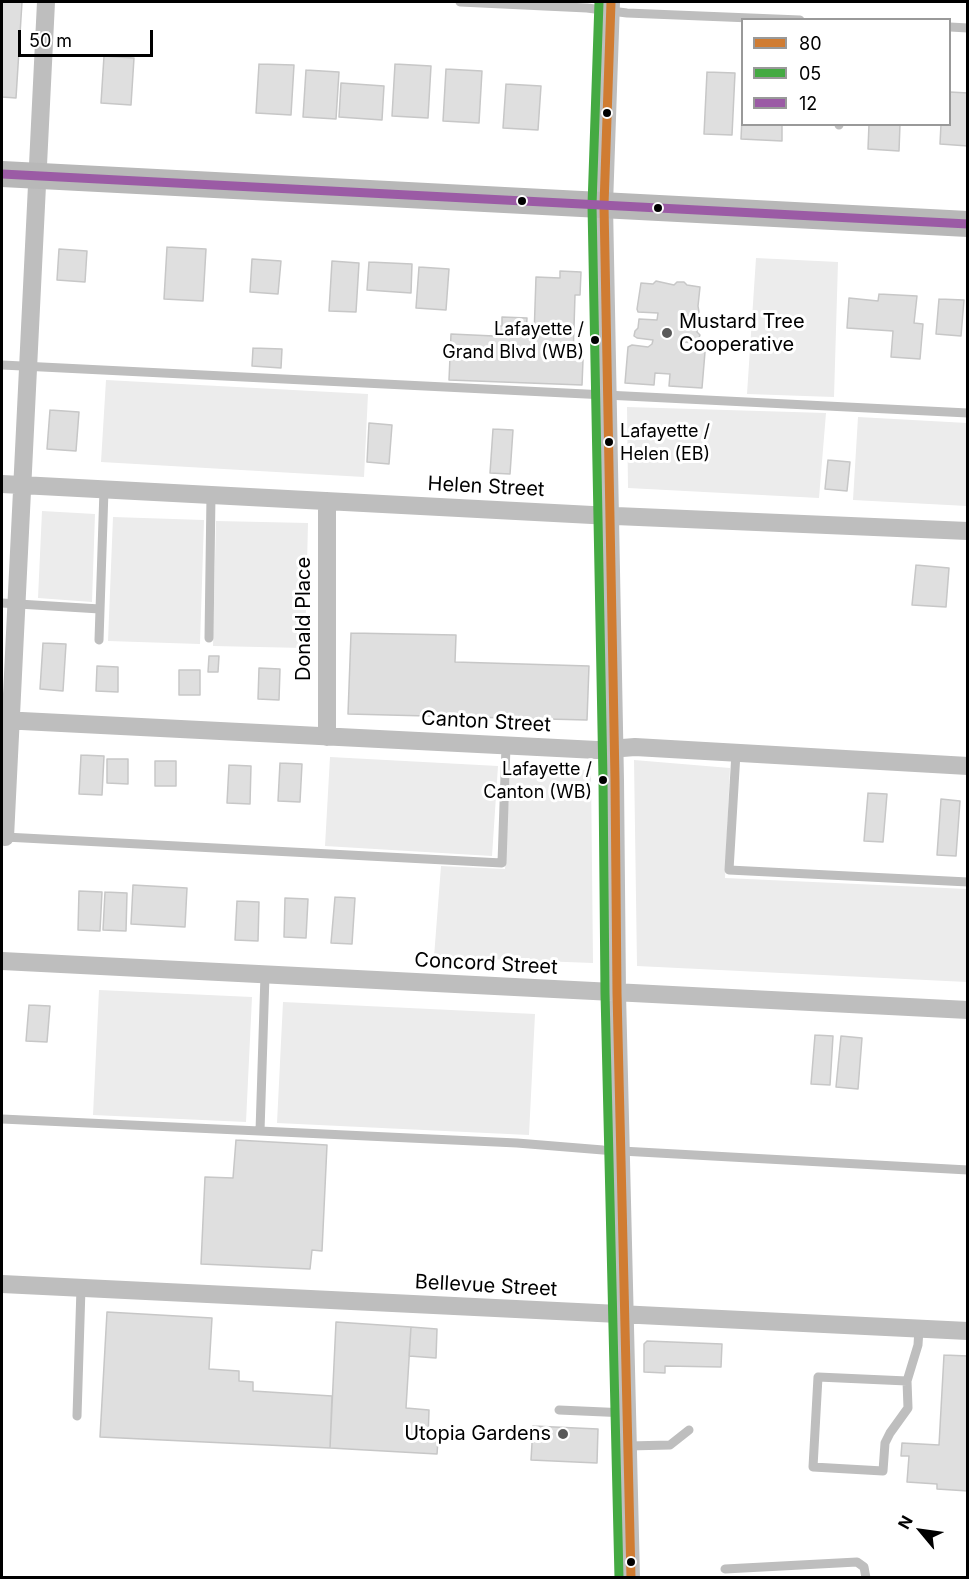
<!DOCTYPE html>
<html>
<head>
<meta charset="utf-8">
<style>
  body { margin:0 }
  #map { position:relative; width:969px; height:1579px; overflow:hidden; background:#fff; font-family:Inter,sans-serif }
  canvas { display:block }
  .frame { position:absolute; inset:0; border:3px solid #000; pointer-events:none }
  .legend { position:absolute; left:741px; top:18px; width:210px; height:108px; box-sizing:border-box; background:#fff; border:2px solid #999; margin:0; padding:8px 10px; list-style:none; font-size:18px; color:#000 }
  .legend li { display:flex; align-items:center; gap:12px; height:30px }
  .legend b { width:30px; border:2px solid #999 }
  .north { position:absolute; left:891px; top:1501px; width:60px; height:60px; -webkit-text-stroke:4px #fff; paint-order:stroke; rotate:299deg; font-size:16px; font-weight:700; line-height:24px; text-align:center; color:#000 }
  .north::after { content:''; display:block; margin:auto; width:21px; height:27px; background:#000; clip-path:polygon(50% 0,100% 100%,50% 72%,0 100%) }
  .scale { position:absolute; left:18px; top:30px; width:135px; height:27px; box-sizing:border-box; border:3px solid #000; border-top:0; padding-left:8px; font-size:18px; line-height:21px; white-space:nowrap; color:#000; -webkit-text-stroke:4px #fff; paint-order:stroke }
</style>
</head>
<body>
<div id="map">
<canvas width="969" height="1579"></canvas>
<div class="frame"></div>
<ul class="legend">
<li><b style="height:8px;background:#d07c32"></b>80</li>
<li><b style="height:8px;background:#44aa42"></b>05</li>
<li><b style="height:8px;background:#9b5ba5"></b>12</li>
</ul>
<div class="north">N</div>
<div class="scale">50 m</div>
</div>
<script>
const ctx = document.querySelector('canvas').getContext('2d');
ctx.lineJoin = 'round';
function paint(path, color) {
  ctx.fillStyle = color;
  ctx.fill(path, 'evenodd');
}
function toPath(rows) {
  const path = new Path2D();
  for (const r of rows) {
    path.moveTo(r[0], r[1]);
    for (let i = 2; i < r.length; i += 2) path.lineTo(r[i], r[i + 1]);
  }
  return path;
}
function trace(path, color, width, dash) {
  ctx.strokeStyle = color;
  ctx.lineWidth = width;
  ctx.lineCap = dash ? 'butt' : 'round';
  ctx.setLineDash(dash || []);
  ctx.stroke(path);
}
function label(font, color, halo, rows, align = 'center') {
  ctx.font = font + ' Inter,sans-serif';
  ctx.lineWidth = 6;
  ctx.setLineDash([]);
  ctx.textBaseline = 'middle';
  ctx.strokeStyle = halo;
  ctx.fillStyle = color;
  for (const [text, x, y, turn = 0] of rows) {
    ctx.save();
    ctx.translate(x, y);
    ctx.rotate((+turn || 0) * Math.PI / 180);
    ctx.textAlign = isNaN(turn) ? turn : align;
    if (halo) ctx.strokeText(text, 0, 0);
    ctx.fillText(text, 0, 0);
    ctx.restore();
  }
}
paint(toPath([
  [756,258,838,262,834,397,747,394],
  [106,380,368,394,364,477,101,462],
  [627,407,826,413,819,498,628,488],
  [858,417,967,423,967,506,853,500],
  [42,511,95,514,92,602,38,598],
  [113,517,204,520,200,644,108,641],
  [216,521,308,523,305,648,213,646],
  [330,757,498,766,492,856,325,846],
  [634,760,730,768,725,878,967,889,967,982,637,966],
  [510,768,591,770,593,963,434,957,441,866,505,869],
  [99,990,252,997,246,1122,93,1115],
  [283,1002,535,1014,529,1135,277,1123]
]), '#ececec');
const building = toPath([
  [2,2,22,2,16,98,2,97,2,2],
  [104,56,134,58,131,105,101,103,104,56],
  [259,64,294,65,291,115,256,113,259,64],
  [395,64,431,66,428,118,392,116,395,64],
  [446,69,482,71,479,123,443,121,446,69],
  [306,70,339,72,336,119,303,117,306,70],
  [707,72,735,73,732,135,704,134,707,72],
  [341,83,384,86,382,120,339,117,341,83],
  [506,84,541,86,538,130,503,128,506,84],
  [950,92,968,93,968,146,940,144,941,124,950,124,950,92],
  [742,117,742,124,782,124,782,141,741,139,742,117],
  [869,124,900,124,899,151,868,149,869,124],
  [167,247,206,249,203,301,164,299,167,247],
  [59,249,87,251,85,282,57,280,59,249],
  [252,259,281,261,278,294,250,292,252,259],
  [332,261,359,263,356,312,329,311,332,261],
  [369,262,412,264,411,293,367,290,369,262],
  [419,267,449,269,446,310,416,308,419,267],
  [560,271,581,272,580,295,575,295,573,359,583,360,582,385,449,380,451,334,494,336,494,326,502,326,502,317,527,318,526,335,534,336,536,277,560,278,560,271],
  [656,281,674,285,677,282,684,282,687,285,700,287,698,306,699,312,696,316,681,316,680,322,698,322,697,332,700,335,697,343,681,342,681,345,684,348,702,350,705,352,702,388,669,386,670,374,655,373,654,385,625,383,628,347,632,345,648,347,652,344,653,340,637,338,634,336,635,331,638,328,639,319,657,320,658,313,638,312,637,309,641,283,653,284,656,281],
  [879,294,917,296,914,323,923,324,920,359,891,357,893,331,847,328,849,298,878,301,879,294],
  [939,299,964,300,961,336,936,334,939,299],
  [253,348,282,349,281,368,252,366,253,348],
  [50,410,79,412,76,451,47,449,50,410],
  [369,423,392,425,389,464,367,462,369,423],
  [493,429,513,430,510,474,490,473,493,429],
  [828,460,850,462,847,491,825,489,828,460],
  [916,565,949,568,946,607,912,605,916,565],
  [351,633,456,635,455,662,589,666,587,720,348,714,351,633],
  [43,643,66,644,63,691,40,689,43,643],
  [209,656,219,656,218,672,208,672,209,656],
  [97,666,118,667,118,692,96,691,97,666],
  [259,668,280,669,279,700,258,699,259,668],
  [179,670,200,670,200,695,179,695,179,670],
  [81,755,104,756,102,795,79,794,81,755],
  [107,759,128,759,128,784,107,783,107,759],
  [155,761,176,761,176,786,155,786,155,761],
  [280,763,302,764,300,802,278,801,280,763],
  [229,765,251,766,250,804,227,803,229,765],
  [868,793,887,794,883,842,864,841,868,793],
  [941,799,960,801,956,856,937,855,941,799],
  [133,885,187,888,185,927,131,924,133,885],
  [79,891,102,892,100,931,78,930,79,891],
  [105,892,127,893,126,931,103,930,105,892],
  [335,897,355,898,352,944,331,943,335,897],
  [285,898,308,899,306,938,284,937,285,898],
  [237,901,259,902,258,941,235,940,237,901],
  [29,1005,50,1006,47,1042,26,1041,29,1005],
  [815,1035,833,1036,830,1085,811,1084,815,1035],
  [841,1036,862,1038,858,1089,836,1087,841,1036],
  [236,1140,327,1145,322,1251,312,1250,310,1269,201,1264,205,1177,233,1178,236,1140],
  [107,1312,212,1318,209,1369,239,1371,239,1381,253,1382,253,1391,332,1396,330,1448,100,1437,107,1312],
  [336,1322,411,1327,406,1408,429,1410,428,1440,438,1441,437,1454,330,1448,336,1322],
  [411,1327,437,1329,436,1358,409,1356,411,1327],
  [647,1341,722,1344,721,1367,665,1366,665,1373,644,1372,644,1344,647,1341],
  [944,1355,968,1356,968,1491,937,1489,937,1484,907,1482,909,1456,901,1456,902,1443,939,1445,944,1355],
  [533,1426,598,1429,597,1463,531,1460,533,1426]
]);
paint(building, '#dfdfdf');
trace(building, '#c7c7c7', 1.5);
trace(toPath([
  [460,2,587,8,627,13,800,20],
  [950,27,968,28],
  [839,125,839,124],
  [2,365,968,413],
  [2,603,100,609],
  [209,638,211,495],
  [99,640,104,490],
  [736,753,729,870,968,882],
  [5,837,502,863,506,746],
  [2,1119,517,1143,603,1150,968,1170],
  [260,1131,265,975],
  [907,1381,818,1377,813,1467,883,1471,885,1443,890,1433,908,1408,907,1381,918,1345,919,1329],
  [559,1410,627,1413],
  [77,1416,81,1288],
  [628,1446,670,1445,689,1430],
  [725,1569,857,1562,864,1567,866,1578]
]), '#bebebe', 9);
trace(toPath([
  [611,2,604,205,615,780,617,993,631,1578],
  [2,484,592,515,968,531],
  [327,501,327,737],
  [2,720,597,750,635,747,968,766],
  [5,837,46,2],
  [2,961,968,1010],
  [2,1284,968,1331]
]), '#bebebe', 18);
trace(toPath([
  [2,174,968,224]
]), '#b8b8b8', 26);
trace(toPath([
  [611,2,604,205,615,780,617,993,631,1578]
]), '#d07c32', 9);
trace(toPath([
  [599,2,592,205,603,780,605,993,619,1578]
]), '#44aa42', 9);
trace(toPath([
  [2,174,968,224]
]), '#9b5ba5', 9);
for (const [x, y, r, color] of [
  [607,113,5,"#000"],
  [522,201,5,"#000"],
  [658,208,5,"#000"],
  [667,333,6,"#595959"],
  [595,340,5,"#000"],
  [609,442,5,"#000"],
  [603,780,5,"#000"],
  [563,1434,6,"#595959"],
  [631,1562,5,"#000"]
]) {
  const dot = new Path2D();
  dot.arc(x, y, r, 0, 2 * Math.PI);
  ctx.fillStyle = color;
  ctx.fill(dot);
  trace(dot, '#fff', 2);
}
label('18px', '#000', '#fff', [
  ["Lafayette /",584,330],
  ["Grand Blvd (WB)",584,353],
  ["Lafayette /",620,432,"left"],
  ["Helen (EB)",620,455,"left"],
  ["Lafayette /",592,770],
  ["Canton (WB)",592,793]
], 'right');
label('20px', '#000', '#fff', [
  ["Mustard Tree",679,322],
  ["Cooperative",679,345],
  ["Utopia Gardens",551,1434,"right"]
], 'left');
label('20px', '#000', '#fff', [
  ["Helen Street",486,487,3],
  ["Donald Place",304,619,-90],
  ["Canton Street",486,722,3],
  ["Concord Street",486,964,3],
  ["Bellevue Street",486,1286,3]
]);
</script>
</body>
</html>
